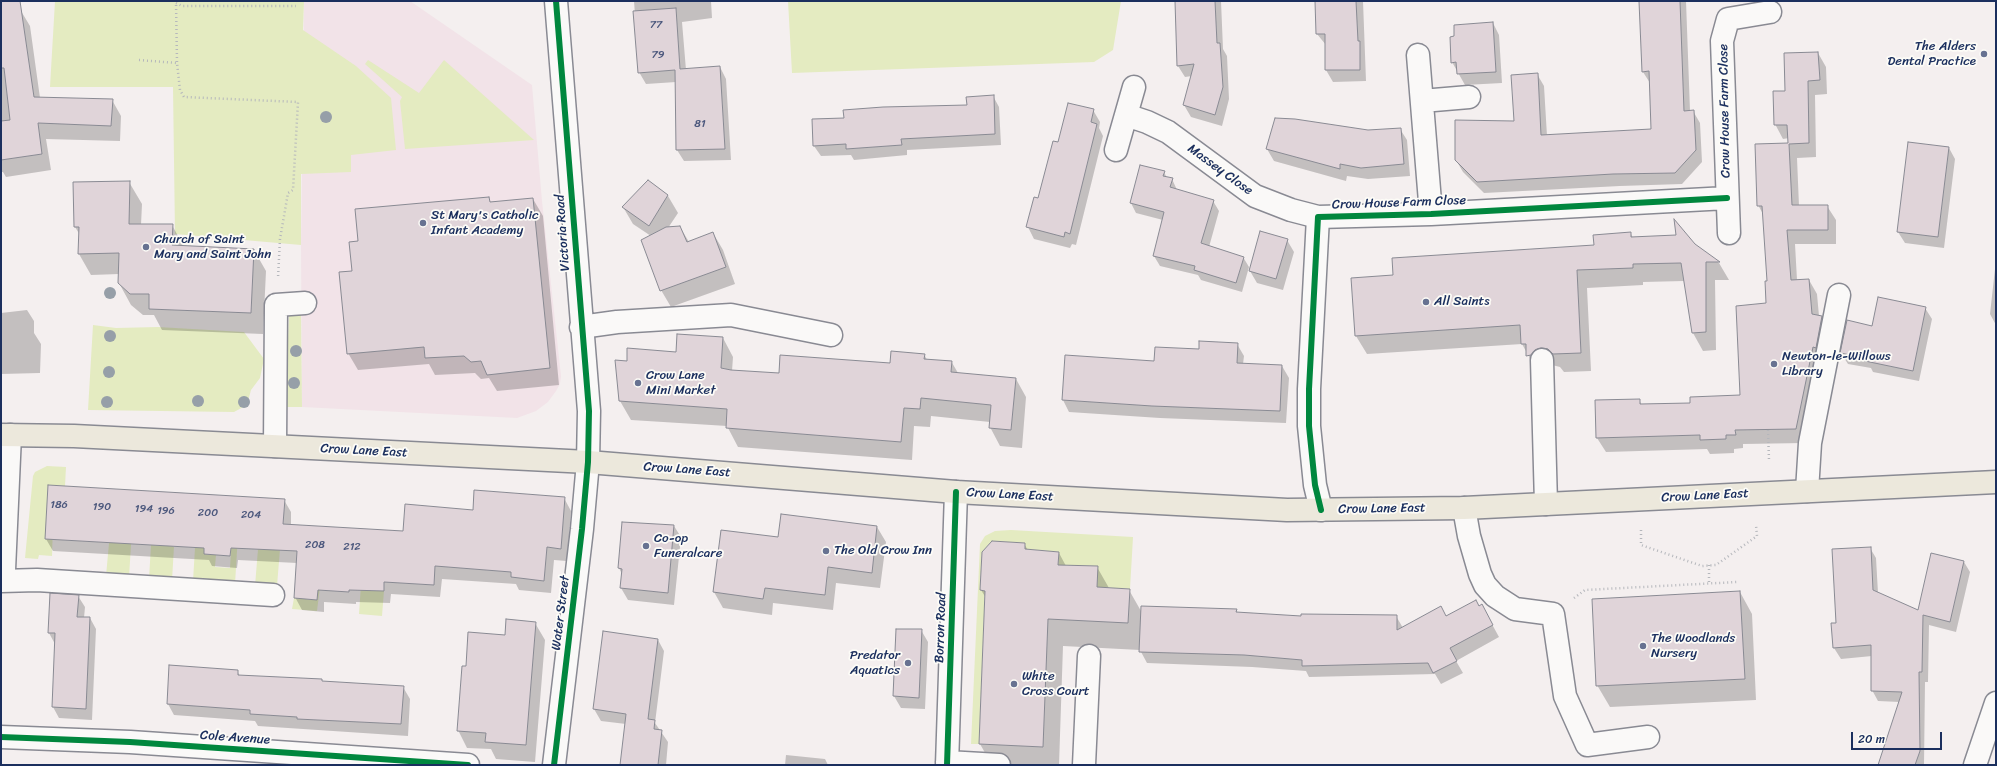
<!DOCTYPE html>
<html>
<head>
<meta charset="utf-8">
<style>
  body { margin:0 }
  #map { position:relative; width:1997px; height:766px; overflow:hidden; background:#f4efef; font-family:Sriracha,sans-serif }
  canvas { display:block }
  .frame { position:absolute; inset:0; border:2px solid #1b2f5e; pointer-events:none }
  .scale { position:absolute; left:1851px; top:732px; width:91px; height:18px; box-sizing:border-box; border:2px solid #1b2f5e; border-top:0; padding-left:5px; font-size:12px; line-height:14px; white-space:nowrap; color:#1b2f5e; -webkit-text-stroke:3px #fdfcf7; paint-order:stroke }
</style>
</head>
<body>
<div id="map">
<canvas width="1997" height="766"></canvas>
<div class="frame"></div>
<div class="scale">20 m</div>
</div>
<script>
const ctx = document.querySelector('canvas').getContext('2d');
ctx.lineJoin = 'round';
function paint(path, color) {
  ctx.fillStyle = color;
  ctx.fill(path, 'evenodd');
}
function toPath(rows) {
  const path = new Path2D();
  for (const r of rows) {
    path.moveTo(r[0], r[1]);
    for (let i = 2; i < r.length; i += 2) path.lineTo(r[i], r[i + 1]);
  }
  return path;
}
function trace(path, color, width, dash) {
  ctx.strokeStyle = color;
  ctx.lineWidth = width;
  ctx.lineCap = dash ? 'butt' : 'round';
  ctx.setLineDash(dash || []);
  ctx.stroke(path);
}
function label(font, color, halo, rows, align = 'center') {
  ctx.font = font + ' Sriracha,sans-serif';
  ctx.lineWidth = 3.5;
  ctx.setLineDash([]);
  ctx.textBaseline = 'middle';
  ctx.strokeStyle = halo;
  ctx.fillStyle = color;
  for (const [text, x, y, turn = 0] of rows) {
    ctx.save();
    ctx.translate(x, y);
    ctx.rotate((+turn || 0) * Math.PI / 180);
    ctx.textAlign = isNaN(turn) ? turn : align;
    if (halo) ctx.strokeText(text, 0, 0);
    ctx.fillText(text, 0, 0);
    ctx.restore();
  }
}
paint(toPath([
  [304,1,410,1,532,85,542,201,561,376,560,384,556,391,548,402,536,411,517,418,302,407,301,245]
]), '#f2e3e8');
paint(toPath([
  [55,1,304,1,303,30,356,66,391,98,396,150,351,155,351,172,301,174,301,245,175,234,173,87,50,87],
  [788,1,1121,1,1113,50,1094,62,792,73],
  [368,60,419,93,444,60,534,140,405,149,400,101,402,97,365,64],
  [301,310,302,407,285,407,289,315],
  [93,325,116,328,158,327,244,332,264,359,260,378,251,390,247,405,234,412,88,410],
  [47,466,66,467,65,486,48,485,46,526,53,526,52,556,39,555,38,559,25,558,33,476,35,472],
  [123,530,132,530,129,577,106,576,109,543,123,543],
  [1011,530,1133,537,1130,589,1097,587,1097,566,1058,565,1059,552,1025,549,1024,543,992,541,982,552,980,590,985,591,979,744,971,744,980,544,985,536,995,531],
  [196,531,205,532,204,554,216,555,215,567,230,568,232,534,238,535,235,584,193,581],
  [167,532,173,533,173,547,174,547,172,580,149,579,151,545,166,546],
  [281,537,277,586,255,586,258,549,272,550],
  [362,569,372,570,371,591,384,591,382,616,359,614],
  [295,577,321,579,317,611,292,609,294,598,317,600,318,582,295,580]
]), '#e4ebc1');
paint(toPath([
  [1,1,15,1,30,26,40,98,112,100,121,116,120,141,46,139,51,170,6,177,3,172,1,172],
  [634,1,711,1,712,18,682,22,686,70,720,67,726,79,731,160,684,161,677,150,676,82,646,84,639,72],
  [1176,1,1221,1,1223,49,1227,56,1229,99,1222,126,1191,117,1184,105,1192,76,1185,77,1178,66],
  [1317,1,1363,1,1366,81,1333,82,1326,70,1326,45,1317,34],
  [1640,1,1686,1,1690,111,1693,111,1700,123,1702,162,1682,184,1620,186,1484,193,1463,172,1456,160,1515,122,1537,74,1544,86,1547,136,1652,130,1650,83,1643,72],
  [1493,23,1499,35,1502,83,1465,85,1452,62],
  [1818,53,1826,67,1827,94,1815,95,1816,157,1797,158,1799,206,1827,206,1836,220,1836,244,1795,244,1797,280,1809,280,1817,294,1819,316,1822,316,1830,331,1804,443,1743,444,1743,448,1734,449,1734,453,1710,454,1707,449,1606,452,1597,438,1639,400,1642,405,1692,404,1741,396,1767,304,1768,282,1763,214,1758,205,1789,144,1789,138,1783,139,1775,124,1786,92],
  [993,96,999,107,1001,145,907,150,907,155,854,160,851,155,821,156,814,146,845,119,968,106],
  [1093,110,1100,122,1099,128,1103,136,1076,245,1072,244,1070,248,1034,239,1028,227,1059,144],
  [1400,129,1407,140,1410,176,1368,179,1347,176,1346,181,1274,161,1267,149,1368,131],
  [1949,148,1955,159,1944,248,1905,243,1898,232],
  [1164,172,1167,178,1172,179,1177,190,1213,201,1219,211,1209,247,1243,257,1249,267,1242,292,1201,280,1198,275,1160,266,1154,256,1163,220,1136,213,1131,203],
  [129,182,142,204,141,225,172,225,184,247,254,250,266,271,263,334,162,330,154,315,143,315,131,305,119,283,119,274,91,275,79,254,80,235,75,227],
  [648,182,668,196,678,213,668,228,680,227,689,242,713,233,723,250,735,284,671,307,661,290,643,241,651,236,633,224,623,207],
  [488,198,491,203,533,199,543,216,559,385,497,391,489,378,481,379,475,373,435,375,429,364,358,370,348,353,353,272,359,242],
  [1631,234,1633,238,1694,244,1719,263,1729,280,1715,280,1716,350,1703,351,1693,333,1684,281,1643,282,1643,285,1587,288,1591,371,1564,372,1560,367,1552,365,1538,373,1522,344,1367,354,1356,336,1395,276,1595,246],
  [1287,240,1294,252,1283,290,1257,283,1250,271],
  [1996,260,1996,325,1990,314],
  [1925,308,1932,319,1919,381,1873,372,1871,368,1848,364,1841,353],
  [27,310,34,321,34,333,41,344,40,373,1,374,1,313],
  [723,338,733,357,732,371,780,374,891,364,924,354,927,360,951,361,958,373,1016,379,1026,397,1022,448,1000,446,990,427,990,422,931,416,930,427,914,426,912,460,738,447,727,426,631,420,620,401,627,362,677,353],
  [1237,344,1244,356,1243,364,1282,366,1289,378,1286,423,1160,418,1069,412,1063,400,1200,350],
  [564,498,571,511,567,561,554,560,551,593,519,590,516,584,442,579,440,597,391,594,390,603,356,602,356,604,324,602,324,612,302,610,295,597,297,563,238,560,237,568,212,566,209,560,53,551,46,539,284,500,291,512,291,525,404,532,474,511],
  [674,526,681,537,674,605,628,600,621,588,622,574,619,568],
  [877,527,886,542,880,588,836,583,833,610,773,603,772,615,723,608,714,592,722,531,779,539],
  [1024,544,1028,550,1059,553,1066,566,1097,567,1109,588,1129,590,1141,611,1236,610,1238,613,1302,617,1396,616,1403,628,1479,607,1488,617,1499,637,1456,661,1463,673,1441,684,1435,674,1309,677,1306,671,1252,667,1147,663,1140,650,1063,646,1059,765,992,765,980,744,986,598,981,590],
  [1870,548,1876,558,1878,593,1919,611,1964,562,1970,572,1956,632,1929,625,1928,682,1925,682,1924,765,1879,765,1900,702,1878,701,1872,690,1872,656,1841,659,1834,648,1832,624,1837,623],
  [1740,592,1752,614,1756,700,1610,707,1597,685],
  [78,596,85,607,84,618,90,618,96,629,92,720,59,718,53,707,55,644,49,633],
  [535,623,545,640,535,762,496,759,491,749,467,748,458,730,467,667,506,636],
  [921,630,928,642,925,709,901,708,894,696],
  [658,640,664,651,655,723,668,742,666,765,621,765,626,724,601,721,594,709],
  [237,671,240,676,403,687,410,699,408,736,258,726,255,721,174,715,168,704],
  [786,755,825,759,828,765,785,765]
]), '#0003');
const building = toPath([
  [1,1,20,1,34,97,113,99,111,126,38,123,42,154,1,160,1,121,10,120,4,68,1,68,1,1],
  [1175,1,1215,1,1217,43,1220,43,1223,87,1215,115,1183,105,1194,64,1177,66,1175,1],
  [1315,1,1356,1,1358,41,1360,41,1360,70,1325,70,1325,34,1316,34,1315,1],
  [1639,1,1680,1,1684,111,1694,110,1696,150,1675,173,1613,174,1477,182,1455,160,1455,120,1514,121,1511,75,1538,73,1541,135,1651,129,1649,71,1642,72,1639,1],
  [676,8,680,69,720,66,725,149,676,150,675,70,638,73,633,11,676,8],
  [1493,22,1496,72,1457,74,1456,62,1451,63,1450,37,1454,36,1454,25,1493,22],
  [1818,52,1820,80,1808,81,1809,143,1789,144,1792,205,1828,205,1828,230,1787,230,1791,280,1809,279,1812,314,1822,316,1816,348,1813,347,1796,429,1735,430,1736,435,1726,435,1726,439,1700,440,1700,435,1596,438,1595,400,1640,399,1640,404,1690,403,1690,397,1740,395,1736,306,1766,303,1765,281,1767,281,1762,206,1757,206,1755,144,1788,143,1787,125,1774,125,1773,91,1785,91,1784,53,1818,52],
  [994,95,995,134,901,139,902,145,846,149,846,144,813,146,812,119,844,118,843,110,883,107,967,105,966,97,994,95],
  [1068,103,1094,109,1091,122,1097,124,1070,234,1065,232,1064,237,1026,227,1034,197,1038,198,1053,141,1058,142,1068,103],
  [1275,118,1295,119,1368,130,1401,128,1404,164,1361,168,1340,164,1340,169,1266,149,1275,118],
  [1908,142,1949,147,1938,237,1897,232,1908,142],
  [1140,165,1165,171,1163,176,1173,178,1170,187,1214,200,1201,243,1244,257,1236,283,1194,270,1195,266,1153,256,1164,212,1130,203,1140,165],
  [648,180,668,195,649,226,622,207,648,180],
  [130,181,129,224,173,224,172,245,254,249,251,313,149,309,149,294,130,294,118,283,119,253,78,254,79,227,74,227,73,182,130,181],
  [489,197,490,202,533,198,550,368,487,375,481,361,471,362,464,356,425,358,424,347,347,354,339,272,352,271,349,242,358,241,355,209,489,197],
  [1674,219,1695,244,1720,262,1706,262,1706,332,1692,333,1681,263,1633,264,1633,268,1577,270,1581,353,1553,354,1548,349,1541,348,1535,350,1531,355,1526,356,1526,344,1521,344,1520,325,1355,336,1351,278,1393,275,1392,258,1594,245,1593,235,1631,232,1631,237,1676,235,1674,219],
  [680,226,687,242,713,232,726,267,660,291,641,240,666,227,680,226],
  [1260,231,1288,239,1276,279,1249,271,1260,231],
  [1878,297,1926,307,1913,371,1865,361,1866,358,1840,353,1847,320,1872,326,1878,297],
  [677,334,723,337,721,368,731,370,779,373,780,355,890,363,891,351,925,354,924,359,952,361,951,372,1016,378,1011,430,989,428,991,405,921,398,920,409,904,408,901,442,726,428,727,409,619,401,615,360,627,361,627,348,676,352,677,334],
  [1199,341,1238,343,1237,363,1282,365,1280,411,1152,406,1062,400,1065,355,1154,361,1155,347,1199,349,1199,341],
  [48,485,285,499,283,524,403,531,405,504,473,510,474,490,565,497,561,549,547,547,544,581,511,577,511,572,435,566,434,585,384,582,384,591,349,590,349,592,318,590,317,600,294,598,297,551,231,548,230,556,204,554,204,548,45,539,48,485],
  [781,514,877,526,872,573,828,567,825,595,765,588,763,599,713,592,721,530,778,537,781,514],
  [622,522,674,525,668,593,620,588,622,569,618,568,622,522],
  [992,541,1025,543,1025,549,1059,552,1058,565,1098,566,1097,587,1130,589,1128,623,1048,619,1043,747,979,744,985,591,980,590,982,552,992,541],
  [1871,547,1873,590,1918,610,1931,553,1964,561,1950,622,1923,615,1922,672,1919,672,1920,751,1915,765,1878,765,1902,692,1871,691,1871,645,1833,648,1831,623,1836,623,1832,549,1871,547],
  [1740,591,1745,679,1596,686,1592,599,1740,591],
  [50,593,79,595,77,617,90,617,86,709,52,707,55,633,48,633,50,593],
  [1476,600,1479,606,1482,604,1493,625,1450,648,1457,661,1433,673,1428,663,1302,666,1302,660,1244,655,1139,652,1141,606,1237,609,1236,612,1301,616,1301,614,1397,615,1397,630,1441,606,1446,616,1476,600],
  [506,619,536,622,526,745,485,742,486,733,457,731,462,666,466,666,468,632,505,635,506,619],
  [896,629,922,629,919,698,893,696,896,629],
  [603,631,658,639,648,719,655,720,654,729,662,730,658,765,620,765,626,714,593,709,603,631],
  [169,665,238,670,238,675,322,679,322,681,404,686,401,724,297,719,297,717,250,714,250,710,167,704,169,665]
]);
paint(building, '#e0d4d9');
trace(building, '#898a93', 1);
const minor = toPath([
  [1418,55,1431,214],
  [1422,101,1469,97],
  [1126,115,1147,122,1168,132,1255,196,1291,210,1318,217],
  [1116,150,1134,87],
  [1729,233,1722,41,1728,19,1770,12],
  [581,327,617,322,731,315,831,335],
  [1542,360,1546,504],
  [275,446,276,305,305,303],
  [1807,491,1810,443,1839,295],
  [1464,508,1469,536,1480,574,1485,585,1495,596,1515,609,1553,614,1565,696,1587,745,1648,737],
  [1321,510,1315,485,1309,426,1309,389,1318,217,1431,214,1727,198],
  [1,577,4,570,10,435],
  [1,581,37,580,273,595],
  [1,737,130,742,468,765],
  [947,762,999,765],
  [554,765,582,529,588,462,589,411,556,1],
  [947,765,956,492],
  [1084,765,1089,656],
  [1975,765,1996,703]
]);
const major = toPath([
  [1,435,74,436,588,462,956,492,1287,510,1464,508,1996,482]
]);
trace(minor, '#898a93', 25);
trace(major, '#898a93', 25);
trace(toPath([
  [176,1,177,63,180,90,184,97,298,102,293,190,288,193,280,239,278,278],
  [176,3,182,6,296,6],
  [139,60,177,63],
  [1768,430,1769,460],
  [1641,530,1641,545,1702,566,1716,565,1757,536,1756,525],
  [1709,565,1709,584],
  [1574,598,1585,590,1737,582]
]), '#b5b7bc', 2.5, [1, 3]);
trace(minor, '#faf9f8', 22);
trace(major, '#ece8dc', 22);
trace(toPath([
  [1321,510,1315,485,1309,426,1309,389,1318,217,1431,214,1727,198],
  [1,737,130,742,468,765],
  [554,765,582,529,588,462,589,411,556,1],
  [947,765,956,492]
]), '#00873e', 6);
ctx.fillStyle = '#969fa8';
for (const [x, y] of [
  [326,117],
  [110,293],
  [110,336],
  [296,351],
  [109,372],
  [294,383],
  [198,401],
  [107,402],
  [244,402]
]) {
  ctx.beginPath();
  ctx.arc(x, y, 6, 0, 2 * Math.PI);
  ctx.fill();
}
for (const [x, y, r, color] of [
  [1984,54,4,"#677291"],
  [423,223,4,"#677291"],
  [146,247,4,"#677291"],
  [1426,302,4,"#677291"],
  [1774,364,4,"#677291"],
  [638,383,4,"#677291"],
  [646,546,4,"#677291"],
  [826,551,4,"#677291"],
  [1643,646,4,"#677291"],
  [908,663,4,"#677291"],
  [1014,684,4,"#677291"]
]) {
  const dot = new Path2D();
  dot.arc(x, y, r, 0, 2 * Math.PI);
  ctx.fillStyle = color;
  ctx.fill(dot);
  trace(dot, '#fdfcf7', 1.5);
}
label('11px', '#4c587d', null, [
  ["77",656,25],
  ["79",658,55],
  ["81",700,124],
  ["186",59,505],
  ["190",102,507],
  ["194",144,509],
  ["196",166,511],
  ["200",208,513],
  ["204",251,515],
  ["208",315,545],
  ["212",352,547]
]);
label('13px', '#1b2f5e', '#fdfcf7', [
  ["The Alders",1976,47,"right"],
  ["Dental Practice",1976,62,"right"],
  ["St Mary's Catholic",431,216],
  ["Infant Academy",431,231],
  ["Church of Saint",154,240],
  ["Mary and Saint John",154,255],
  ["All Saints",1434,302],
  ["Newton-le-Willows",1782,357],
  ["Library",1782,372],
  ["Crow Lane",646,376],
  ["Mini Market",646,391],
  ["Co-op",654,539],
  ["Funeralcare",654,554],
  ["The Old Crow Inn",834,551],
  ["The Woodlands",1651,639],
  ["Nursery",1651,654],
  ["Predator",900,656,"right"],
  ["Aquatics",900,671,"right"],
  ["White",1022,677],
  ["Cross Court",1022,692]
], 'left');
label('13px', '#1b2f5e', '#fdfcf7', [
  ["Crow House Farm Close",1725,111,-91],
  ["Massey Close",1220,170,36],
  ["Crow House Farm Close",1399,203,-2],
  ["Victoria Road",563,233,-94],
  ["Crow Lane East",364,451,3],
  ["Crow Lane East",687,470,4],
  ["Crow Lane East",1010,495,3],
  ["Crow Lane East",1705,496,-3],
  ["Crow Lane East",1382,509,-1],
  ["Water Street",561,613,-83],
  ["Borron Road",941,628,-88],
  ["Cole Avenue",235,738,4]
]);
</script>
</body>
</html>
